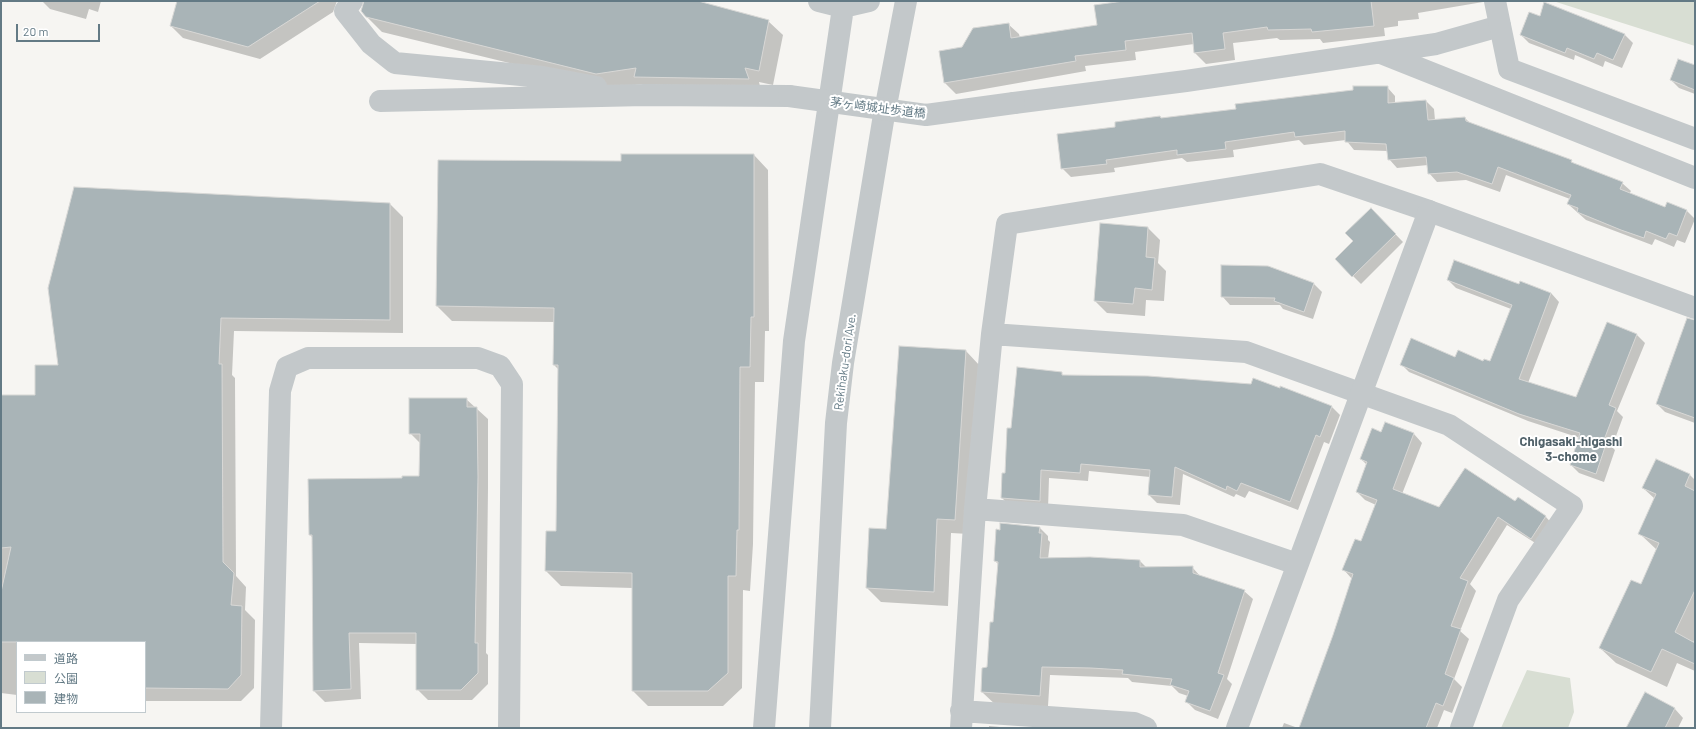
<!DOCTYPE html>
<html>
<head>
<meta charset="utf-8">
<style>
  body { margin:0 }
  #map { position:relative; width:1696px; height:729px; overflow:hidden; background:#f6f5f2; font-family:Barlow,"Noto Sans JP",sans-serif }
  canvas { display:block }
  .frame { position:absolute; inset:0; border:2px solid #637a85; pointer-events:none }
  .legend { position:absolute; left:16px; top:641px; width:130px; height:72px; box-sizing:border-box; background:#fff; border:1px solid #c1cace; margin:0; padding:5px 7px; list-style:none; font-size:12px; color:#637a85 }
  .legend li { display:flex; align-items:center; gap:8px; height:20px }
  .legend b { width:20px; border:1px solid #c1cace }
  .scale { position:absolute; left:16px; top:24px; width:84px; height:18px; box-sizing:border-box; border:2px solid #637a85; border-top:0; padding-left:5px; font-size:12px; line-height:14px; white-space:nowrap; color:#637a85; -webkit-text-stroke:3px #fff; paint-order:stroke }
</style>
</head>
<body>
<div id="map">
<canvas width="1696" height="729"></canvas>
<div class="frame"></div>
<ul class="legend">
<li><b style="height:5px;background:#c3c8ca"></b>道路</li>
<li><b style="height:11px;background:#d8ded3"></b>公園</li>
<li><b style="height:11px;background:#a9b4b7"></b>建物</li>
</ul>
<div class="scale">20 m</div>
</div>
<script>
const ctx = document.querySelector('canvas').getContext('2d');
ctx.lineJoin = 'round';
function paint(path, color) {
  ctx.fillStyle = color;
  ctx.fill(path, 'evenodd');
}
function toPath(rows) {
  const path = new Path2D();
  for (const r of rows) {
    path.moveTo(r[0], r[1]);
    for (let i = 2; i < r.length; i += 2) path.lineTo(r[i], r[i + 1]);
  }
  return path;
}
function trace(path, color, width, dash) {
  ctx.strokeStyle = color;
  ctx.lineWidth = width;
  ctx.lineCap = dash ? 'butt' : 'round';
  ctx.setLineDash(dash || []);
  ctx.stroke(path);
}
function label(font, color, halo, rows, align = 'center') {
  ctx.font = font + ' Barlow,"Noto Sans JP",sans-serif';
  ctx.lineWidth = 4;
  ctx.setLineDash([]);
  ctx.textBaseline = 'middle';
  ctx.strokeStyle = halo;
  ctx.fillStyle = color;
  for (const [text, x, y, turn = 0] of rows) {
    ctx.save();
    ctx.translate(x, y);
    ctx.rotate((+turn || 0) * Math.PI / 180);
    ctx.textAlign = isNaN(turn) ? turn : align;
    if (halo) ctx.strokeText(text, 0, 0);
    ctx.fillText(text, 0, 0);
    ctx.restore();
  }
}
paint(toPath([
  [1553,1,1695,1,1695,46],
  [1527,670,1570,678,1574,712,1568,728,1501,728]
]), '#d8ded3');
paint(toPath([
  [42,1,101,1,98,12,89,9,86,19,50,9],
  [178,1,337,1,333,12,260,59,183,38,171,26],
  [371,1,694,1,768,21,783,35,773,85,759,82,762,94,649,91,642,84,612,88,382,32,367,17],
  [1132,1,1483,1,1483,2,1418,13,1419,19,1398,21,1398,26,1384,28,1385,36,1323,43,1320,39,1280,40,1277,38,1233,43,1235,60,1206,64,1195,53,1194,44,1135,52,1136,60,1085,66,1086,71,956,94,945,83,940,52,962,48,1008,24,1019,34,1020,38,1098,26],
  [1540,17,1624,34,1633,43,1622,68,1605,61,1603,67,1575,55,1574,60,1529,43,1521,35],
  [1695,66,1695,94,1679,88,1671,80],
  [1387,87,1395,96,1395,103,1426,101,1434,109,1435,120,1465,118,1471,124,1571,161,1575,165,1622,183,1631,191,1629,194,1666,208,1687,211,1695,219,1685,243,1677,240,1674,247,1655,239,1652,245,1586,220,1568,204,1570,199,1506,175,1500,192,1466,180,1437,182,1429,173,1428,165,1397,168,1389,159,1388,151,1354,150,1346,140,1304,145,1299,140,1233,150,1234,157,1187,162,1182,158,1114,168,1115,172,1071,177,1062,168,1116,128,1160,117,1162,119,1237,110],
  [754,155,768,170,769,331,765,331,764,382,755,382,753,544,750,591,743,590,742,688,723,706,648,706,633,691,633,588,561,586,546,571,557,532,558,369,554,365,555,322,452,321,437,306,622,162],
  [390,204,403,217,403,333,234,331,232,375,235,378,236,576,246,587,245,610,255,620,254,688,241,701,145,701,145,642,17,642,17,695,1,693,1,396,36,396,59,366],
  [1371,209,1403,242,1361,284,1336,259,1354,241],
  [1101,224,1148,228,1160,240,1158,263,1166,271,1164,301,1146,300,1145,316,1107,313,1095,301],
  [1268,267,1314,284,1322,292,1313,319,1283,309,1280,305,1230,305,1222,296],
  [1448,280,1520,286,1551,293,1559,302,1528,383,1576,398,1637,335,1645,343,1617,411,1623,417,1612,447,1615,450,1604,482,1579,473,1571,465,1580,438,1528,421,1409,372,1401,364,1456,358,1491,362,1511,309,1456,288],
  [1695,343,1695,423,1665,412,1657,404],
  [966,351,980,366,969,534,951,533,948,606,881,602,867,588,887,530],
  [1061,373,1064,376,1280,389,1281,388,1332,407,1340,415,1329,444,1324,442,1298,510,1249,491,1245,498,1236,494,1234,497,1183,474,1180,505,1157,503,1149,495,1150,477,1089,471,1088,481,1049,478,1048,509,1010,506,1002,498,1012,430],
  [466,399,488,419,488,489,486,653,488,655,488,684,472,700,428,700,417,689,417,644,359,643,361,699,325,702,314,691,314,539,310,535,309,480,403,479,420,477,421,444,410,433],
  [1386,423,1414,434,1422,443,1402,494,1439,508,1515,502,1518,498,1546,517,1554,526,1540,546,1507,525,1470,584,1476,591,1460,631,1469,639,1454,679,1462,687,1452,713,1444,710,1437,728,1300,728,1334,635,1352,579,1344,570,1362,542,1376,505,1365,500,1357,492,1367,465,1361,459,1382,433],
  [1656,460,1690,475,1695,480,1695,638,1693,643,1695,644,1695,671,1677,663,1667,687,1616,663,1600,648,1641,585,1657,550,1640,534,1655,499,1643,488],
  [1039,527,1048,536,1048,540,1050,542,1048,559,1140,561,1147,568,1192,567,1201,577,1244,591,1253,599,1227,679,1232,684,1218,719,1195,710,1186,701,1188,696,1179,693,1172,686,1132,682,1128,678,1050,675,1048,706,999,708,982,692,988,668,994,623,999,565,995,561],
  [1646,694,1675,709,1683,718,1678,728,1635,728],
  [1284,723,1298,728,1282,728],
  [989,726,1011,728,989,728]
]), '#0003');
const building = toPath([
  [177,1,320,1,248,47,170,26,177,1],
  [364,1,698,1,769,20,759,71,745,68,749,79,634,77,636,68,596,74,366,17,361,11,364,1],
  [1124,1,1371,1,1374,26,1312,32,1311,29,1268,30,1267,27,1223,33,1225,49,1194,53,1192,33,1125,41,1126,50,1075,56,1076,61,944,83,939,51,962,47,973,28,1009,23,1011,38,1097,25,1094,5,1124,1],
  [1544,2,1625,34,1613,60,1597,53,1594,59,1567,48,1565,53,1520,35,1529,12,1540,16,1544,2],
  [1678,59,1695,65,1695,90,1670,80,1678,59],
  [1353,86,1388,86,1388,103,1426,100,1428,120,1465,117,1466,121,1572,160,1571,162,1623,182,1620,189,1665,207,1667,202,1687,210,1677,236,1669,233,1666,239,1646,231,1644,238,1621,230,1577,212,1578,208,1567,204,1571,195,1498,167,1492,184,1457,172,1428,174,1426,157,1388,160,1386,144,1345,142,1345,131,1295,137,1294,132,1225,142,1226,149,1177,155,1177,150,1106,160,1107,164,1061,169,1057,134,1115,127,1115,122,1160,116,1161,118,1236,109,1235,104,1353,90,1353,86],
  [621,154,754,154,754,317,751,317,750,367,740,367,739,530,737,530,736,576,728,576,728,673,708,691,632,691,632,573,545,571,546,531,556,531,558,365,553,365,554,308,436,306,438,160,621,161,621,154],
  [74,187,390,203,390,320,221,318,219,364,222,364,223,562,234,573,231,605,242,606,241,675,228,689,145,688,145,642,1,642,1,592,11,547,1,548,1,395,35,395,35,365,58,365,48,288,74,187],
  [1371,208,1396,234,1352,277,1335,259,1353,241,1345,233,1371,208],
  [1100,223,1148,227,1146,257,1155,258,1152,290,1135,288,1133,304,1094,301,1100,223],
  [1454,260,1519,284,1520,281,1551,293,1519,379,1576,397,1607,322,1637,334,1609,405,1616,408,1604,440,1607,441,1596,474,1570,465,1580,433,1519,414,1400,365,1411,338,1455,357,1458,350,1483,361,1484,359,1490,361,1512,305,1447,280,1454,260],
  [1221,265,1268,266,1314,283,1304,312,1274,301,1275,298,1221,297,1221,265],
  [1687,318,1695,320,1695,418,1656,404,1687,318],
  [899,346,966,350,955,520,937,519,934,592,866,588,869,528,886,529,899,346],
  [1017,367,1062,372,1062,375,1148,376,1251,384,1253,378,1280,388,1280,386,1332,406,1320,437,1316,435,1290,502,1241,483,1237,491,1227,486,1226,490,1175,467,1172,497,1148,495,1150,470,1081,464,1080,473,1041,470,1040,501,1001,498,1002,473,1005,473,1007,428,1011,428,1017,367],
  [409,398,467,398,467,407,477,407,478,477,475,643,478,643,478,673,461,690,416,690,416,633,349,633,351,689,313,691,312,535,309,535,308,479,402,478,402,476,419,476,420,434,409,434,409,398],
  [1385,422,1414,433,1393,489,1439,507,1465,468,1515,501,1518,497,1546,516,1531,539,1498,517,1460,578,1468,581,1451,626,1461,629,1445,674,1454,678,1443,706,1436,703,1426,728,1299,728,1333,635,1353,574,1342,570,1355,539,1361,541,1377,500,1356,492,1367,462,1360,459,1372,428,1381,432,1385,422],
  [1656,459,1690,474,1685,486,1695,491,1695,590,1675,632,1695,643,1695,664,1662,649,1651,672,1599,648,1631,580,1641,584,1659,543,1638,534,1656,494,1642,488,1656,459],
  [1000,523,1040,527,1039,533,1042,533,1040,558,1090,557,1140,560,1140,567,1193,566,1193,573,1245,590,1218,673,1224,675,1210,711,1185,702,1189,691,1170,685,1172,679,1122,674,1123,670,1091,668,1042,667,1040,696,981,692,982,668,987,667,990,622,993,622,998,562,994,561,996,529,1000,530,1000,523],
  [1645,692,1675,708,1665,728,1626,728,1645,692]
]);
paint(building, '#a9b4b7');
trace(building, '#d7d7d5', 1);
trace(toPath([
  [352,1,345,11,371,44,395,63,542,77,596,87],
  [1381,53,1695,178],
  [380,101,645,95,789,96],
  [1014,103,1186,81,1436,44,1500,26]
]), '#c3c8ca', 22);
trace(toPath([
  [1495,1,1509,69,1695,139],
  [992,334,1246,352,1449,425,1572,506,1508,600,1461,728],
  [975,509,1183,525,1297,564],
  [961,711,1134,723,1146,728],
  [961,728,975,509,992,334,1007,224,1320,174,1429,211]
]), '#c3c8ca', 22);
trace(toPath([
  [819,1,843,7,869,1],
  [271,728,280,391,287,367,308,358,478,358,500,366,512,384,509,728],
  [764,728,794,341,844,1],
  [820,728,836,423,843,363,883,121,906,1],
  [1237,728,1429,211,1695,308]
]), '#c3c8ca', 22);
trace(toPath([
  [789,96,926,115,1014,103]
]), '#c3c8ca', 22);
label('12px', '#637a85', '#fff', [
  ["茅ヶ崎城址歩道橋",878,108,7],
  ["Rekihaku-dori Ave.",845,362,-82]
]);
label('bold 13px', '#51626a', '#fff', [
  ["Chigasaki-higashi",1571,442],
  ["3-chome",1571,457]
]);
</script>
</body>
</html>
